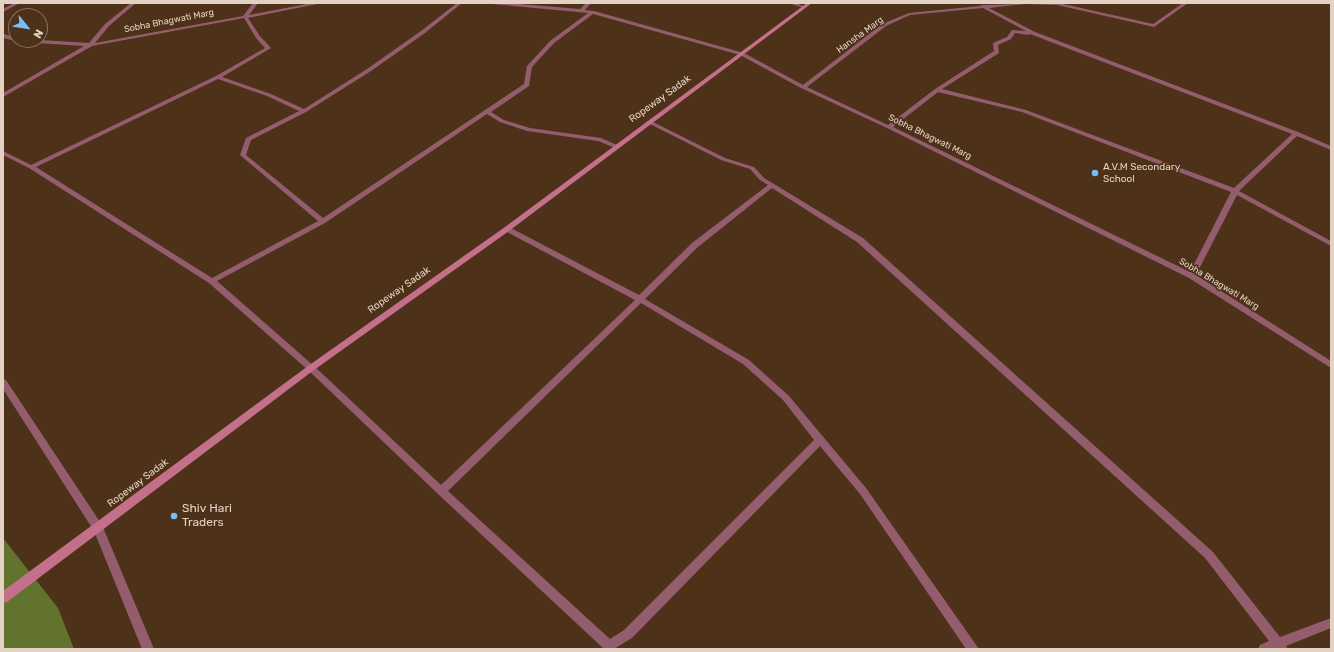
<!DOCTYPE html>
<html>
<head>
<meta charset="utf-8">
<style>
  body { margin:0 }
  #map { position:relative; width:1334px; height:652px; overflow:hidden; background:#4d3119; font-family:Rubik,sans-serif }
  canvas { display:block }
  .frame { position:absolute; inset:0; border:4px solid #e3d1c3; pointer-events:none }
  .north { position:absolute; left:8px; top:8px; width:40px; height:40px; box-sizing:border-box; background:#4d3119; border:1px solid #89715d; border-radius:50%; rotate:120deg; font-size:11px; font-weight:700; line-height:16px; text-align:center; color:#e3d1c3 }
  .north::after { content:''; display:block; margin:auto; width:14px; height:18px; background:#74c0f6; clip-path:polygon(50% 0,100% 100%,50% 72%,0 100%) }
</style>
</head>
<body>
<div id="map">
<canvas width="1334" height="652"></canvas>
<div class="frame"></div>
<div class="north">N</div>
</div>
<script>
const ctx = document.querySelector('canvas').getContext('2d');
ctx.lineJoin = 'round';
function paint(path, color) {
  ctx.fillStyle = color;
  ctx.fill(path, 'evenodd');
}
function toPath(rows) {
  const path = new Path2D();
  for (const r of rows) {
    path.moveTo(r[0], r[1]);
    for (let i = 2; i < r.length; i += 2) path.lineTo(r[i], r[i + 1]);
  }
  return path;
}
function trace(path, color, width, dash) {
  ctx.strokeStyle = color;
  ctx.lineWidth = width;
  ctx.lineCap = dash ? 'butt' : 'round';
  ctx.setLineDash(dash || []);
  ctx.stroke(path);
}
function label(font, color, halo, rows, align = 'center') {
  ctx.font = font + ' Rubik,sans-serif';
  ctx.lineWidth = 3.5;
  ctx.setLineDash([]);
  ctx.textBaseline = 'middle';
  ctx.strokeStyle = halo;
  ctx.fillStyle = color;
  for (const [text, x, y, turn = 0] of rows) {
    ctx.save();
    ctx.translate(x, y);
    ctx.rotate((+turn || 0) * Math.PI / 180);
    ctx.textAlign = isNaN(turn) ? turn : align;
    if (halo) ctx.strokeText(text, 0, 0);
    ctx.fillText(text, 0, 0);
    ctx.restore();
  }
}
paint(toPath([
  [3,538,58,608,74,649,3,649]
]), '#62732d');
paint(toPath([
  [14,3,20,3,3,12,3,9,14,3],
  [131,3,136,3,109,26,95,43,243,16,253,3,258,3,249,15,312,3,322,3,248,18,260,36,271,48,222,77,271,94,304,109,367,69,421,31,457,3,462,3,425,33,371,71,306,112,251,140,246,155,323,218,524,84,527,66,550,41,588,13,492,4,490,3,508,3,580,9,586,3,591,3,585,10,594,11,744,53,803,85,882,24,909,13,980,6,982,5,1059,3,1153,24,1183,3,1188,3,1154,27,1057,5,1025,4,989,8,1035,32,1298,132,1331,146,1331,150,1297,136,1239,191,1331,241,1331,246,1237,195,1196,275,1331,361,1331,368,1189,278,887,128,801,88,740,55,593,14,554,43,532,67,529,86,491,112,504,120,530,128,601,138,619,146,619,148,615,148,598,141,527,131,500,122,487,114,325,223,217,281,314,366,441,485,635,300,505,231,503,229,505,227,509,227,639,295,692,243,768,185,760,180,750,169,721,160,646,122,647,121,651,121,725,158,754,167,764,178,863,238,1213,552,1280,637,1331,618,1331,628,1286,646,1288,649,1258,649,1260,645,1269,641,1205,558,857,242,772,188,698,247,645,299,749,360,789,396,866,488,979,649,966,649,860,494,820,446,632,638,614,649,604,649,438,494,308,370,209,283,29,168,3,155,3,151,31,165,216,76,265,48,256,38,244,18,92,46,3,97,3,93,84,46,20,42,3,38,3,34,16,37,16,40,40,40,89,43,105,24,131,3],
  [983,8,1026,31,1012,30,1007,37,993,43,994,51,935,89,888,125,807,87,886,26,910,15,983,8],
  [1015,33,1028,35,1030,34,1292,134,1234,188,1026,110,942,89,999,53,998,45,1011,39,1015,33],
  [218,79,267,96,299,111,246,138,240,155,318,221,212,278,36,167,218,79],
  [938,92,1022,112,1231,192,1190,272,893,127,938,92],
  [641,303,743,364,783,400,814,440,624,630,610,639,448,491,641,303],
  [788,3,795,3,806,7,804,8,788,3]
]), '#935d6d');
paint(toPath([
  [3,379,6,380,102,525,154,649,142,649,94,531,3,389,3,379]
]), '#935d6d');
paint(toPath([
  [807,3,812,3,509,231,314,370,7,602,3,603,3,591,308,366,505,227,807,3]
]), '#c4708a');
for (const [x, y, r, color] of [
  [1095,173,4,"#74c0f6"],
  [174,516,4,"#74c0f6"]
]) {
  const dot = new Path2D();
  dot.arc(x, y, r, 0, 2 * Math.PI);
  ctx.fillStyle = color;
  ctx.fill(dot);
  trace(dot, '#4d3119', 1.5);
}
label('9px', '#e3d1c3', '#4d3119', [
  ["Sobha Bhagwati Marg",169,21,-11],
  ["Hansha Marg",860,35,-36],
  ["Sobha Bhagwati Marg",930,137,26],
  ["Sobha Bhagwati Marg",1219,284,31]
]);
label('10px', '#e3d1c3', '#4d3119', [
  ["Ropeway Sadak",660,99,-36],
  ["Ropeway Sadak",399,290,-35],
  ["Ropeway Sadak",138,483,-37]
]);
label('10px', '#e3d1c3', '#4d3119', [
  ["A.V.M Secondary",1103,167],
  ["School",1103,179]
], 'left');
label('12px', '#e3d1c3', '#4d3119', [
  ["Shiv Hari",182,509],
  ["Traders",182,523]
], 'left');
</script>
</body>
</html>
